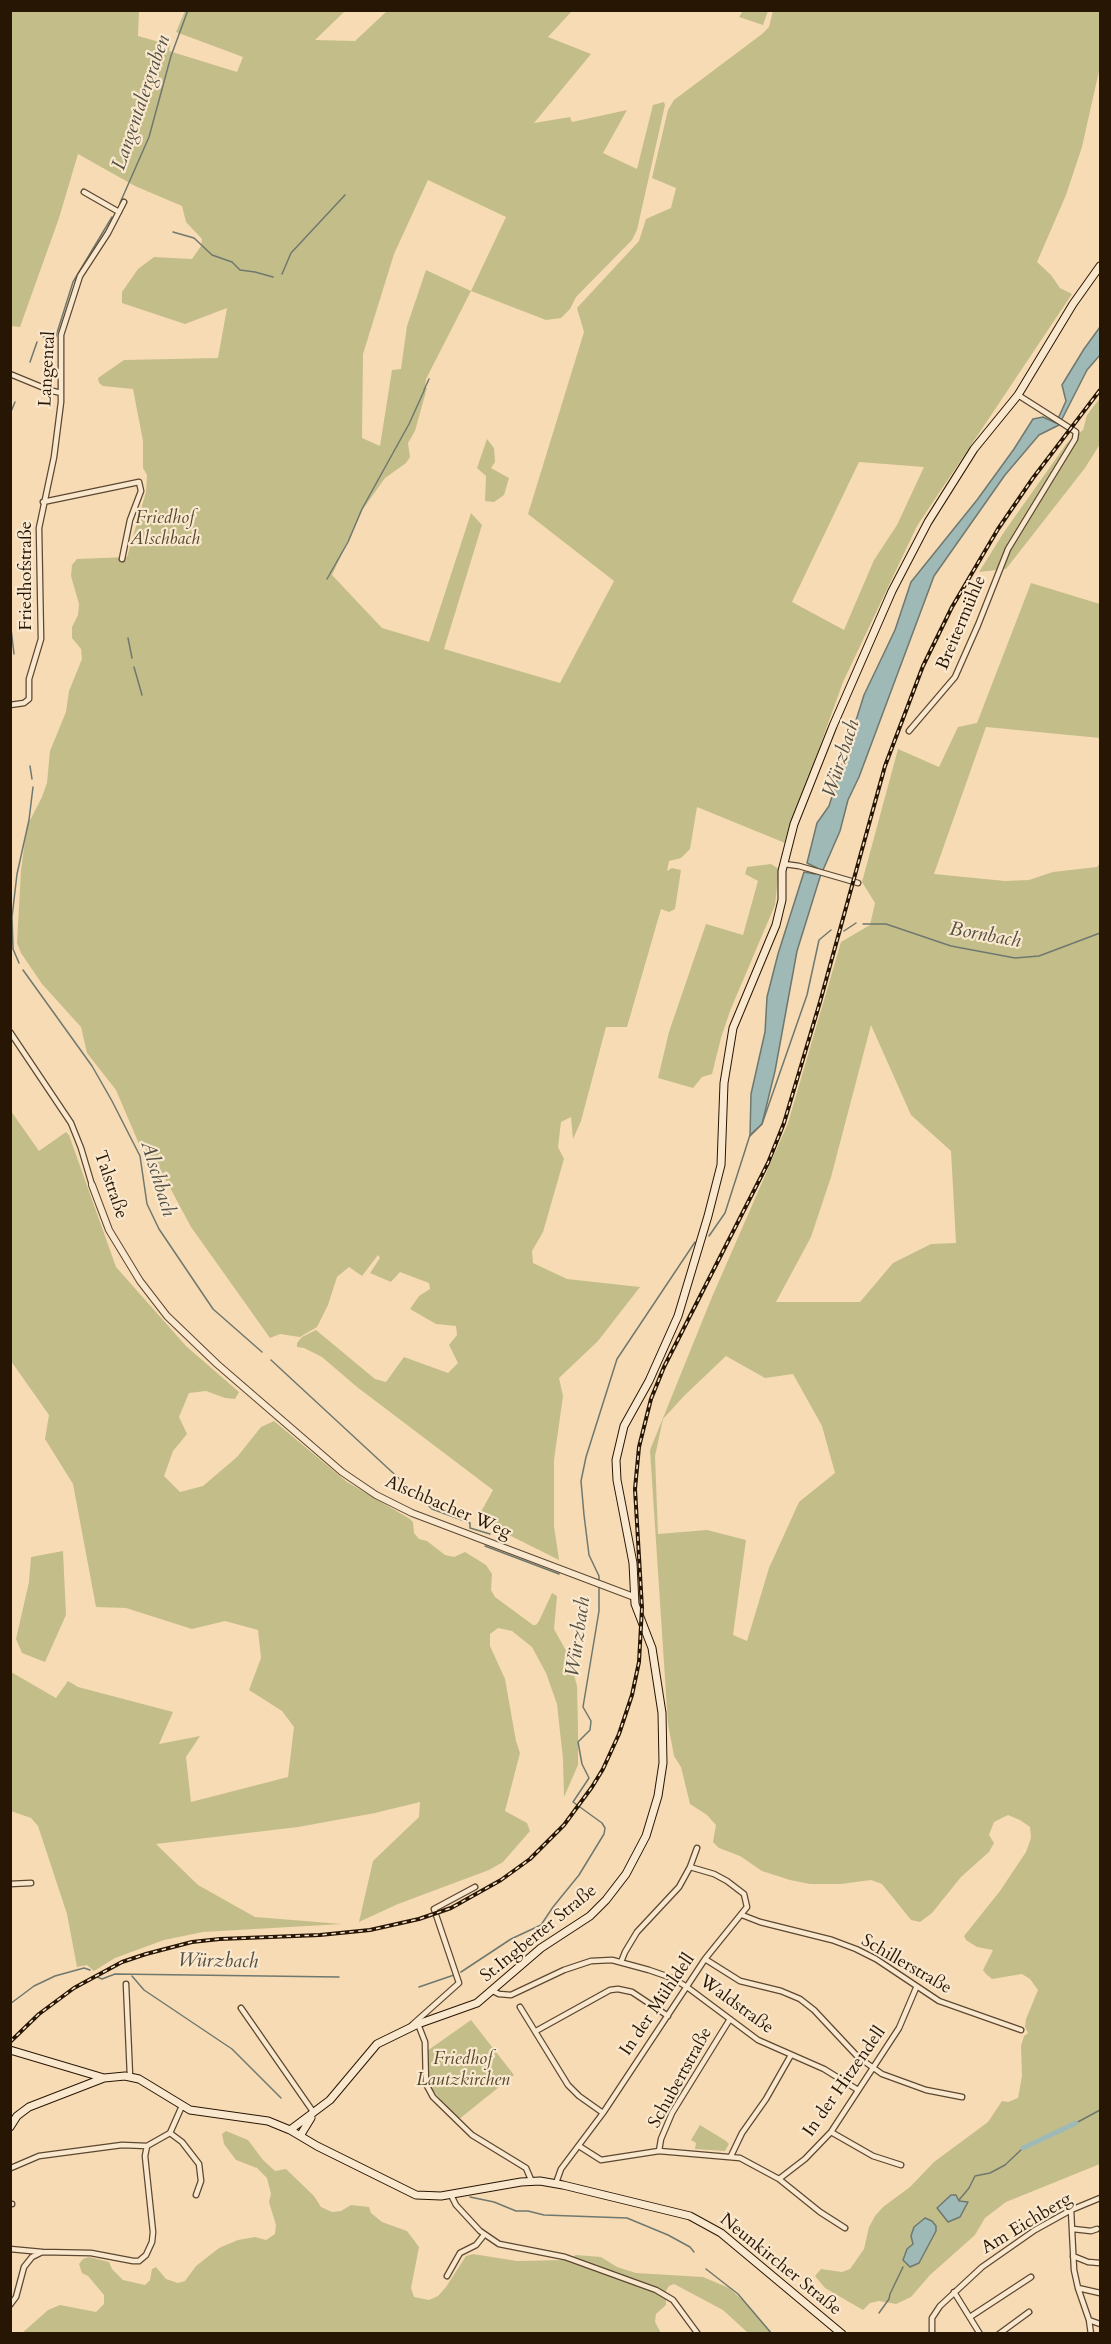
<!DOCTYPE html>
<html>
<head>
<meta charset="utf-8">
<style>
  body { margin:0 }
  #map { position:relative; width:1111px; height:2344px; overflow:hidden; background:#f7dbb4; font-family:Cardo,serif }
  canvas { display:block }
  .frame { position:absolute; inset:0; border:12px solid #281605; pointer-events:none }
</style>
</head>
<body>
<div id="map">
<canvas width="1111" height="2344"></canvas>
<div class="frame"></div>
</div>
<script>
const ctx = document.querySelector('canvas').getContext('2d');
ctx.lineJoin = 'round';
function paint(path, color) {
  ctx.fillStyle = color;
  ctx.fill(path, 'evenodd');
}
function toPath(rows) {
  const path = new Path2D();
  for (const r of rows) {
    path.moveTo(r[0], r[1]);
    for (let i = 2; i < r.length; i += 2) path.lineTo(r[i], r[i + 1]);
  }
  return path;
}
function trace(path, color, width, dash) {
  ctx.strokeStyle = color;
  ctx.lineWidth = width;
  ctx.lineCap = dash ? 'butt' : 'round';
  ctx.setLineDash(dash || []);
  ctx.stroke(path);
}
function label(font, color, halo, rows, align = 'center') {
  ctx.font = font + ' Cardo,serif';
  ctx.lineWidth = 4.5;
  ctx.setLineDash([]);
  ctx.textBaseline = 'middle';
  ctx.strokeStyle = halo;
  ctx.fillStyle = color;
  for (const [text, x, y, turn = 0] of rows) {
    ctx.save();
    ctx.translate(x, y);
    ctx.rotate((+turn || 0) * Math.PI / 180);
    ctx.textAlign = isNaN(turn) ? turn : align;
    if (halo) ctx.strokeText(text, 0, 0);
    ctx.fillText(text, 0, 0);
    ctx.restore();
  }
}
paint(toPath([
  [11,11,139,11,138,36,170,45,169,51,237,72,243,57,176,32,185,11,345,11,315,40,355,41,387,11,572,11,548,37,591,54,534,123,570,117,572,122,627,110,603,153,637,169,653,105,664,102,665,105,637,230,632,240,576,297,570,309,561,318,546,320,471,291,426,379,425,388,427,388,415,431,408,443,410,457,406,463,385,478,363,509,332,575,382,628,429,642,471,513,482,525,444,649,560,683,614,581,528,514,584,332,577,308,639,241,646,219,671,208,676,188,652,178,668,110,674,100,762,34,769,27,773,11,1100,11,1099,71,1082,147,1066,195,1037,262,1051,275,1060,288,1072,294,917,526,843,682,785,843,697,807,690,849,681,858,669,861,667,871,672,868,681,870,675,909,669,912,661,909,627,1027,606,1027,581,1121,573,1139,571,1117,561,1122,558,1147,564,1159,543,1232,532,1251,533,1263,567,1279,640,1287,598,1341,559,1378,563,1396,554,1460,554,1526,559,1560,477,1519,493,1490,357,1387,322,1357,304,1348,297,1347,297,1343,302,1337,316,1330,375,1379,386,1382,404,1357,448,1373,458,1363,449,1345,457,1335,456,1326,436,1324,410,1309,419,1296,430,1289,429,1283,400,1272,391,1282,370,1273,380,1258,378,1255,362,1276,349,1267,337,1277,328,1305,317,1327,300,1337,280,1334,270,1338,191,1227,159,1167,142,1151,116,1090,87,1053,81,1027,42,984,21,953,17,943,21,870,27,826,42,797,47,783,50,751,66,712,69,691,82,659,81,649,72,638,72,627,78,615,79,604,71,576,72,565,77,559,127,557,146,492,147,475,143,468,143,441,133,389,103,386,99,383,98,378,124,360,218,358,227,308,185,324,122,303,122,292,138,269,154,257,192,259,201,246,202,239,186,222,182,206,135,186,78,154,59,218,20,327,11,326],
  [428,180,506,217,471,291,426,270,407,326,401,369,392,370,380,446,362,438,363,354,394,254],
  [859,462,924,467,897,525,874,560,844,630,792,602],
  [743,11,743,10,768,11,763,25,739,17],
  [1100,398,1100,444,1085,468,1006,569,979,572,1004,532,1067,443,1083,430,1087,415],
  [487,439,494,448,495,462,491,468,509,478,504,495,494,502,485,501,486,476,477,468],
  [1031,583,1100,604,1100,738,986,727,934,874,1005,881,1029,880,1053,872,1097,867,1100,863,1100,2164,1006,2202,985,2218,975,2235,930,2275,911,2297,896,2304,879,2301,870,2303,863,2310,825,2288,815,2276,821,2269,842,2272,850,2269,864,2249,869,2227,875,2216,883,2207,910,2187,934,2162,988,2122,1002,2101,1008,2102,1018,2098,1022,2076,1021,2046,1024,2036,1028,2033,1025,2027,1026,2019,1038,1990,1030,1979,1022,1974,992,1979,986,1974,983,1970,993,1950,977,1947,966,1940,964,1936,1000,1891,1026,1852,1031,1838,1030,1827,1020,1820,1008,1815,994,1822,989,1835,994,1843,989,1852,961,1877,932,1913,920,1922,911,1920,882,1884,871,1880,841,1884,810,1884,790,1880,762,1871,740,1856,719,1848,713,1842,716,1825,707,1815,690,1804,681,1767,674,1756,668,1724,650,1450,712,1297,788,1123,841,942,870,925,875,903,862,882,898,749,939,767,958,727,977,723],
  [871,1025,911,1115,951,1151,956,1243,931,1244,893,1263,860,1302,776,1302,811,1237,831,1177],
  [726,1356,765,1378,793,1374,822,1426,835,1473,799,1502,769,1568,747,1641,733,1635,746,1540,707,1530,658,1534,655,1456,663,1419,684,1396],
  [936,2226,936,2231,919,2263,907,2249],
  [771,864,779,869,775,905,730,1011,721,1038,712,1074,702,1077,693,1088,658,1078,669,1032,706,924,743,935,758,881,745,874,747,867],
  [11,1111,39,1151,66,1132,69,1135,116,1267,186,1346,239,1392,235,1399,225,1398,206,1391,189,1393,179,1417,187,1434,173,1451,164,1476,180,1492,203,1486,237,1457,261,1427,274,1421,347,1482,410,1519,413,1522,414,1533,419,1539,427,1541,445,1555,454,1557,465,1552,486,1565,492,1574,491,1590,495,1597,533,1625,536,1625,539,1621,552,1593,557,1596,554,1629,569,1656,577,1686,578,1729,578,1765,564,1797,563,1759,557,1704,546,1673,532,1647,512,1631,498,1628,490,1634,490,1646,505,1679,516,1741,520,1753,505,1811,527,1823,530,1831,503,1862,489,1870,398,1904,359,1922,373,1861,419,1817,420,1802,375,1813,298,1827,156,1844,198,1885,255,1917,342,1924,203,1932,164,1940,115,1958,94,1971,87,1965,77,1967,67,1914,38,1826,31,1818,11,1811,11,1672,56,1698,68,1681,78,1687,173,1712,159,1744,200,1736,186,1757,191,1802,288,1777,294,1727,282,1711,249,1690,261,1658,258,1630,225,1621,192,1629,126,1608,96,1607,73,1484,45,1439,49,1415,11,1361],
  [63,1551,66,1615,45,1662,22,1653,16,1639,29,1582,31,1557],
  [471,2020,514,2075,458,2120,431,2088,428,2079,427,2051],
  [700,2125,726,2141,729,2144,725,2151,695,2149,696,2143,691,2140],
  [226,2131,248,2140,263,2160,275,2171,286,2169,314,2196,321,2207,332,2212,341,2211,351,2205,369,2207,371,2213,382,2222,407,2231,419,2247,411,2288,414,2297,429,2300,438,2296,446,2287,466,2256,473,2254,517,2261,566,2260,576,2255,601,2257,617,2267,636,2273,703,2277,729,2288,749,2306,772,2333,748,2333,723,2310,674,2284,669,2286,666,2291,666,2305,656,2314,655,2322,661,2333,21,2334,48,2310,60,2305,96,2312,104,2304,104,2295,88,2276,82,2273,79,2264,83,2259,89,2257,109,2262,112,2269,123,2280,145,2285,150,2280,152,2269,156,2267,166,2279,178,2283,185,2281,196,2266,219,2248,238,2240,255,2237,266,2240,275,2234,276,2225,269,2202,271,2194,267,2178,257,2168,236,2160,224,2144,222,2134]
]), '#c3be89');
const water = toPath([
  [1100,327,1100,355,1087,370,1059,425,1039,435,1005,475,934,576,859,777,848,800,840,831,820,877,797,951,775,1071,762,1124,750,1136,751,1094,765,1032,767,997,778,954,804,872,815,874,817,868,807,863,817,823,829,806,864,695,895,630,911,582,977,500,1014,449,1033,419,1043,417,1056,423,1066,401,1062,385,1084,349,1100,327],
  [951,2195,956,2195,959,2201,968,2202,960,2217,948,2222,937,2208,951,2195],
  [925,2218,932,2221,936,2226,936,2231,919,2263,910,2267,903,2260,907,2249,913,2244,911,2236,914,2227,925,2218]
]);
paint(water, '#9fb9b6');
trace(water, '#6f786f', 1.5);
trace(toPath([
  [120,203,149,137,171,56,188,10],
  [173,232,194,238,212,255,232,262,240,270,255,272,273,277],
  [282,274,291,253,345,195],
  [40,336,52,338,56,336,73,282,112,217],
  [30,362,37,342],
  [424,390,429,379],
  [10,414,15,402],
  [327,579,348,542,362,509,409,424,424,391],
  [10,607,10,612],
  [10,620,14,654],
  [128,638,132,658],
  [134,667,142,695],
  [30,766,32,779],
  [863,924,886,924,951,946,1015,958,1039,956,1100,933],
  [844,931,856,923],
  [19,963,13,949,12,917,17,874,29,820,33,787],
  [23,970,92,1066,112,1101,140,1156,147,1204,159,1229,213,1309,262,1352],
  [750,1135,762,1124,807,995,819,940,831,930],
  [709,1236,725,1213,750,1135],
  [271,1360,432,1509,470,1523,470,1528,490,1534],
  [485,1546,559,1574],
  [599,1582,599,1576,589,1555,584,1515,581,1481,586,1457,617,1359,695,1242],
  [461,1972,511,1939,541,1925,553,1907,579,1875,604,1834,605,1828,602,1823,573,1802,589,1778,582,1764,578,1742,590,1730,591,1721,583,1707,599,1611,599,1587],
  [132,1976,144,1990,232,2049,281,2098],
  [97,1977,102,1979,115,1974,339,1977],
  [419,1987,454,1975],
  [10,2004,34,1986,55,1976,84,1968,90,1970],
  [1076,2123,1100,2110],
  [470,2197,494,2202,516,2211,528,2211,544,2215,627,2218,668,2235,690,2247,694,2252],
  [959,2200,969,2188,975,2176,990,2173,1005,2165,1023,2148],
  [706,2269,738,2294,772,2334],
  [879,2313,889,2299,890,2294,903,2267]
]), '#6f786f', 1.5);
trace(toPath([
  [1023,2148,1076,2123]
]), '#9fb9b6', 5);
const minor = toPath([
  [84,192,119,212],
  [10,374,49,390,61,393],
  [43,502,139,482,141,491,130,520,122,559],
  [10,705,24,703,29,699,29,679,41,639,39,528,54,457,61,402,61,335,80,276,108,233,124,202],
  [909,731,955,677,978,625,1008,549,1075,439,1076,432,1018,395],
  [784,864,799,866,858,883],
  [10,1032,71,1123,81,1148,92,1185],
  [10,1884,31,1883],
  [742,1915,760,1922,832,1940,856,1949,876,1959,939,2001,1021,2030],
  [705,1959,740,1981,781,1991,800,1999,814,2010,858,2057,882,2074,926,2090,962,2097],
  [621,1962,625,1952,637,1932,679,1887,690,1867,697,1848],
  [126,1984,130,2076],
  [493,1991,499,1994,511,1995,564,1970,591,1961,612,1960,649,1970,672,1978,687,1987,758,2040,824,2069,858,2090],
  [520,2007,568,2085,579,2096,603,2113],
  [241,2008,314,2113],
  [418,2024,425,2042,426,2084,433,2097,472,2135,526,2168,532,2182],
  [412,2025,459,1983,434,1909,475,1887],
  [536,2031,610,1990,618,1989,632,1992,668,2016],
  [831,2132,873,2156,901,2165],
  [170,2133,182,2142,199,2164,201,2181,196,2195],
  [579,2146,601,2160,659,2151,740,2158,779,2179,820,2212,845,2228],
  [659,2151,661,2139,672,2113,730,2019],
  [731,2156,742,2133,766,2099,791,2055],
  [11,2168,39,2156,122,2145,147,2146,170,2133,182,2106],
  [779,2179,805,2159,831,2132,899,2028,916,1988],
  [556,2183,561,2169,603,2113,705,1959,747,1907,744,1894,727,1881,714,1874,690,1867],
  [451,2195,456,2205,480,2231,499,2244,565,2257,656,2290,673,2300,698,2334],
  [10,2204,12,2204],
  [1071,2210,1074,2270,1078,2288,1089,2320,1091,2334],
  [1073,2229,1091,2231,1097,2229],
  [10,2249,42,2252],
  [1073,2256,1088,2262,1100,2263],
  [447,2276,460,2253,476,2245,484,2235],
  [1078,2288,1100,2293],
  [954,2292,980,2334],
  [10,2305,16,2297,24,2267,32,2257,42,2252,91,2253,133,2261,139,2261,146,2255,152,2242,153,2232,145,2156,147,2146],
  [970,2317,1031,2277],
  [1089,2320,1100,2324],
  [932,2334,932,2318,940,2306,982,2267,1035,2230,1071,2210,1100,2198],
  [999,2334,1029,2312]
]);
const tertiary = toPath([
  [92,1185,109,1230,140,1281,167,1316,217,1364,342,1472,376,1495,412,1513,634,1597]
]);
const secondary = toPath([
  [10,2050,104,2078,125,2076,139,2079,190,2110,268,2121,290,2130,317,2146,416,2195,441,2196,521,2182,540,2181,563,2185,690,2216,721,2233,842,2334],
  [10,2127,17,2116,29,2107,104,2078],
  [290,2130,330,2100,377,2044,418,2024,477,2003,541,1948,590,1916,606,1900,626,1874,646,1836,658,1796,663,1763,662,1713,652,1648,635,1604,633,1563,617,1480,616,1460,624,1426,649,1381,678,1316,708,1216,721,1165,724,1083,733,1028,776,925,782,900,782,871,794,824,833,726,892,591,928,522,974,449,1018,395,1073,304,1100,266],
  [300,2136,311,2118]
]);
trace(minor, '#5c4731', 7);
trace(tertiary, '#5c4731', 8);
trace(secondary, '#281605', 9);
trace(minor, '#fae8ce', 4.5);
trace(tertiary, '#fae8ce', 6);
trace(secondary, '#fae8ce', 7);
const rail = toPath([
  [10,2042,39,2014,74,1988,122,1962,146,1954,192,1942,220,1939,320,1935,370,1930,419,1919,451,1908,501,1880,530,1859,564,1825,592,1787,603,1769,619,1734,632,1695,639,1662,642,1608,635,1489,639,1447,651,1399,664,1367,768,1163,784,1123,820,1002,885,766,923,666,952,607,998,529,1033,478,1100,390]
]);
trace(rail, '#281605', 4);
trace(rail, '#fae8ce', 1.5, [4.5]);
label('18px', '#281605', '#fae8ce', [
  ["Langental",48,369,-87],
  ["Friedhofstraße",27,576,-90],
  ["Breitermühle",962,623,-67],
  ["Talstraße",110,1185,71],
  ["Alschbacher Weg",448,1508,23],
  ["St.Ingberter Straße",539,1934,-39],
  ["Schillerstraße",906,1965,30],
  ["In der Mühldell",658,2005,-56],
  ["Waldstraße",736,2005,36],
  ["Schubertstraße",681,2078,-61],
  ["In der Hitzendell",845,2082,-55],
  ["Am Eichberg",1027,2224,-31],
  ["Neunkircher Straße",780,2265,39]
]);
label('italic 18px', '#56482d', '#fae8ce', [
  ["Friedhof",165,519],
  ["Alschbach",165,540],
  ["Friedhof",463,2060],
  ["Lautzkirchen",463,2081]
]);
label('italic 20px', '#524f43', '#fae8ce', [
  ["Langentalergraben",142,103,-71],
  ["Würzbach",842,759,-72],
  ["Bornbach",985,936,10],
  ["Alschbach",157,1179,73],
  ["Würzbach",579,1637,-82],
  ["Würzbach",218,1962,1]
]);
</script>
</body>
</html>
